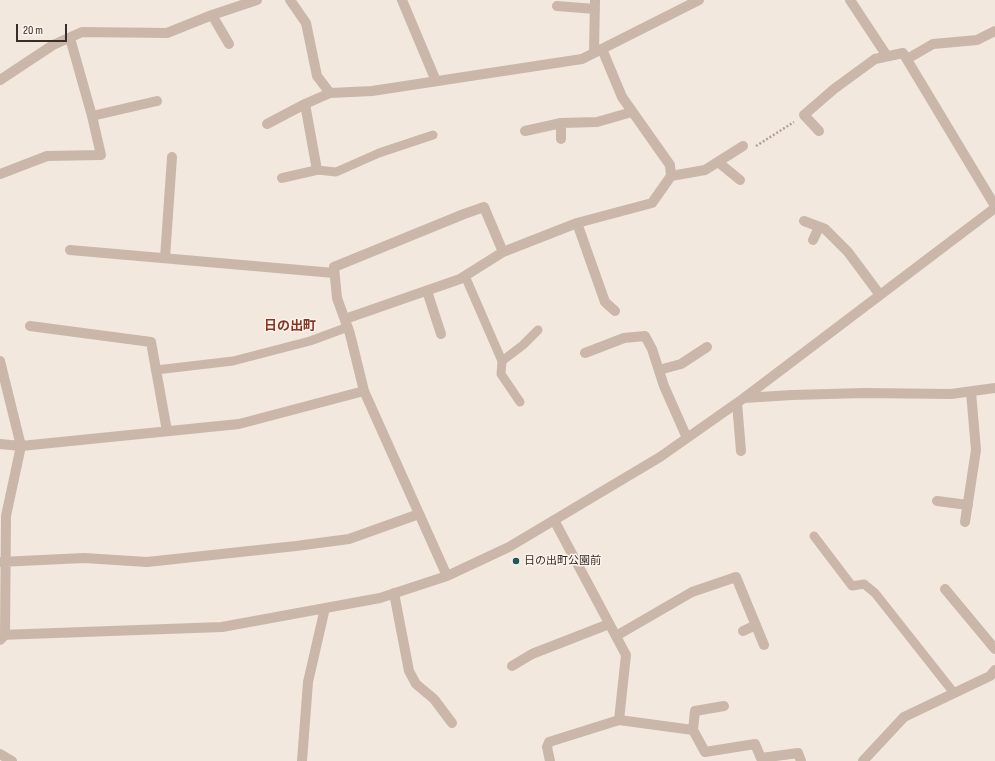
<!DOCTYPE html>
<html>
<head>
<meta charset="utf-8">
<style>
  body { margin:0 }
  #map { position:relative; width:995px; height:761px; overflow:hidden; background:#f2e8de; font-family:"Sofia Sans Condensed",sans-serif }
  canvas { display:block }
  .scale { position:absolute; left:16px; top:24px; width:51px; height:18px; box-sizing:border-box; border:2px solid #382d29; border-top:0; padding-left:5px; font-size:12px; line-height:14px; white-space:nowrap; color:#382d29; -webkit-text-stroke:3px #faf2eb; paint-order:stroke }
</style>
</head>
<body>
<div id="map">
<canvas width="995" height="761"></canvas>
<div class="scale">20 m</div>
</div>
<script>
const ctx = document.querySelector('canvas').getContext('2d');
ctx.lineJoin = 'round';
function toPath(rows) {
  const path = new Path2D();
  for (const r of rows) {
    path.moveTo(r[0], r[1]);
    for (let i = 2; i < r.length; i += 2) path.lineTo(r[i], r[i + 1]);
  }
  return path;
}
function trace(path, color, width, dash) {
  ctx.strokeStyle = color;
  ctx.lineWidth = width;
  ctx.lineCap = dash ? 'butt' : 'round';
  ctx.setLineDash(dash || []);
  ctx.stroke(path);
}
function label(font, color, halo, rows, align = 'center') {
  ctx.font = font + ' "Sofia Sans Condensed","Noto Sans JP",sans-serif';
  ctx.lineWidth = 3;
  ctx.setLineDash([]);
  ctx.textBaseline = 'middle';
  ctx.strokeStyle = halo;
  ctx.fillStyle = color;
  for (const [text, x, y, turn = 0] of rows) {
    ctx.save();
    ctx.translate(x, y);
    ctx.rotate((+turn || 0) * Math.PI / 180);
    ctx.textAlign = isNaN(turn) ? turn : align;
    if (halo) ctx.strokeText(text, 0, 0);
    ctx.fillText(text, 0, 0);
    ctx.restore();
  }
}
trace(toPath([
  [756,146,794,122]
]), '#b6a194', 2.5, [2, 2]);
trace(toPath([
  [317,170,336,172,379,153,433,135],
  [465,276,502,361,501,374,520,402],
  [502,361,523,345,538,330],
  [156,370,233,361,310,341,348,327],
  [814,536,852,586,864,584,875,593,954,693]
]), '#cab7aa', 9);
trace(toPath([
  [290,0,306,23,317,76,330,93,372,91,582,59,699,0],
  [402,0,436,81],
  [850,0,887,56],
  [557,6,595,9],
  [212,15,229,44],
  [594,53,595,0],
  [907,59,933,44,977,40,995,31],
  [0,80,53,45,82,32,167,33,212,15,257,0],
  [92,116,157,101],
  [561,123,561,139],
  [267,124,305,104],
  [525,131,561,123,597,122,632,112],
  [819,131,804,115,834,89,875,59,903,53,995,206],
  [718,162,740,180],
  [0,174,47,156,101,155,92,116,70,38],
  [671,176,705,170,743,146],
  [282,178,317,170,305,104,330,93],
  [804,221,825,229,848,252,880,295],
  [577,223,605,302,615,311],
  [813,240,819,227],
  [70,250,334,273],
  [165,258,172,157],
  [427,291,441,334],
  [345,319,460,279,503,252,577,223,652,203,671,176,670,165,622,97,602,49],
  [30,326,151,342,167,431],
  [585,353,624,338,645,336,652,349,664,386,687,438],
  [0,361,21,446,0,444],
  [659,370,681,364,707,347],
  [744,398,792,395,864,393,951,394,995,388],
  [737,403,741,451],
  [937,501,968,505],
  [554,520,626,655,619,720,693,730,705,752,755,744,761,758,798,753,801,761],
  [965,522,976,450,971,392],
  [0,562,84,558,147,562,296,546,349,539,419,514],
  [447,576,364,391,350,334,337,298,334,267,464,214,484,207,503,252],
  [945,589,995,649],
  [394,593,409,671,416,684,434,699,452,723],
  [743,631,756,625],
  [0,635,222,627,380,598,447,576,509,547,660,457,744,398,995,208],
  [616,636,692,592,736,577,764,645],
  [0,640,5,635,6,516,21,446,239,424,364,391],
  [512,666,532,654,609,624],
  [693,730,695,711,724,706],
  [0,754,12,761],
  [302,761,308,682,325,608],
  [550,761,547,747,549,742,619,720],
  [863,761,904,717,990,676,995,670]
]), '#cab7aa', 10);
for (const [x, y, r, color] of [
  [516,561,4,"#1f5859"]
]) {
  const dot = new Path2D();
  dot.arc(x, y, r, 0, 2 * Math.PI);
  ctx.fillStyle = color;
  ctx.fill(dot);
  trace(dot, '#faf2eb', 1.5);
}
label('11px', '#382d29', '#faf2eb', [
  ["日の出町公園前",524,561]
], 'left');
label('bold 13px', '#853724', '#faf2eb', [
  ["日の出町",290,327]
]);
</script>
</body>
</html>
